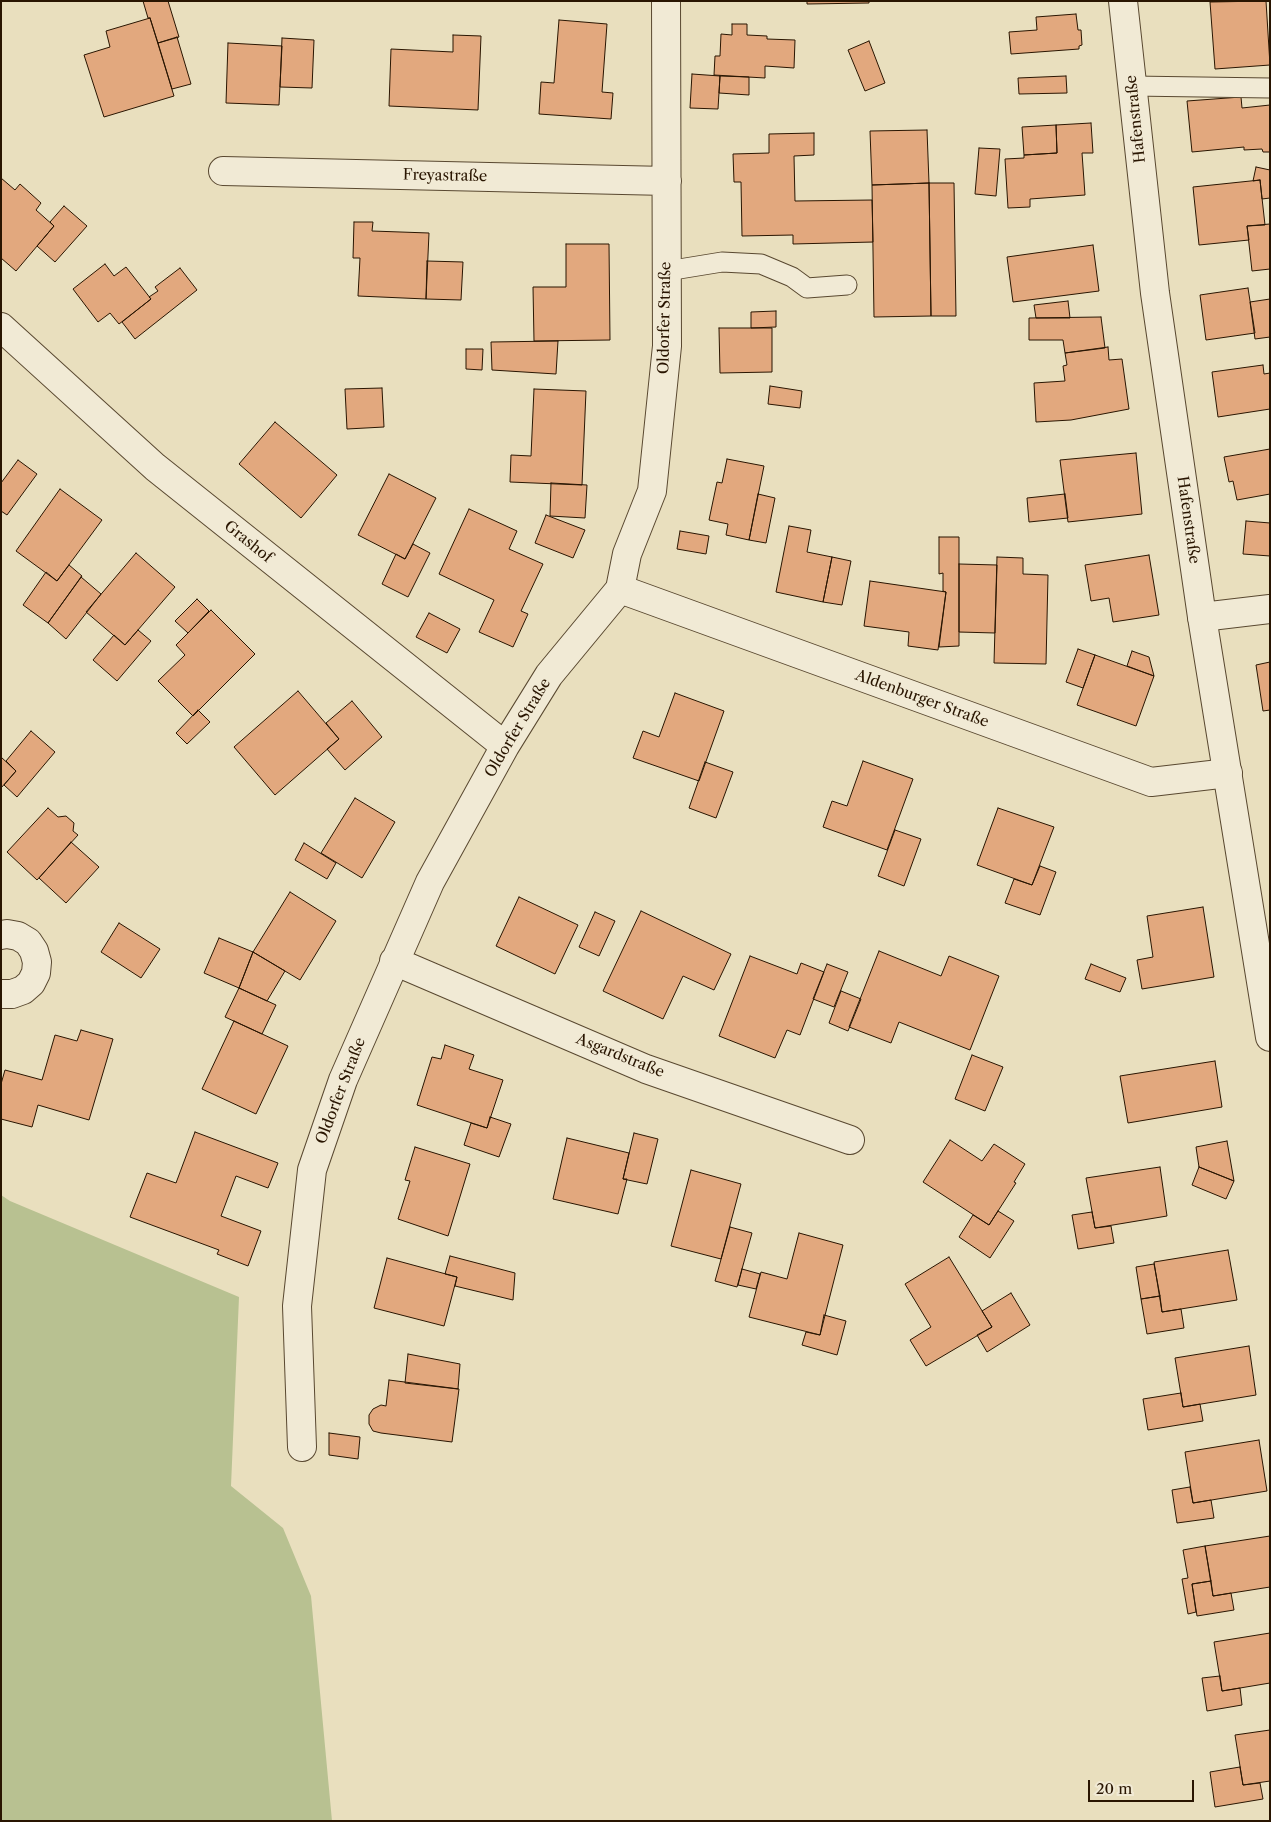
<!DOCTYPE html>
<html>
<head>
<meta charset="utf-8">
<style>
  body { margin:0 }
  #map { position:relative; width:1271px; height:1822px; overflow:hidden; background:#e9dfbe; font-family:"Libre Caslon Text",serif }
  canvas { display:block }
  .frame { position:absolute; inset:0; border:2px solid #291501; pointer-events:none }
  .scale { position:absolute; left:1088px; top:1780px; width:106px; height:22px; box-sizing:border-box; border:2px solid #291501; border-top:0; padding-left:6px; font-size:15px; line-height:18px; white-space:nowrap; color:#291501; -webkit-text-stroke:4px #f1ead5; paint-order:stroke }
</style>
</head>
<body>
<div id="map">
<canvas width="1271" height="1822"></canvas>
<div class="frame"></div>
<div class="scale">20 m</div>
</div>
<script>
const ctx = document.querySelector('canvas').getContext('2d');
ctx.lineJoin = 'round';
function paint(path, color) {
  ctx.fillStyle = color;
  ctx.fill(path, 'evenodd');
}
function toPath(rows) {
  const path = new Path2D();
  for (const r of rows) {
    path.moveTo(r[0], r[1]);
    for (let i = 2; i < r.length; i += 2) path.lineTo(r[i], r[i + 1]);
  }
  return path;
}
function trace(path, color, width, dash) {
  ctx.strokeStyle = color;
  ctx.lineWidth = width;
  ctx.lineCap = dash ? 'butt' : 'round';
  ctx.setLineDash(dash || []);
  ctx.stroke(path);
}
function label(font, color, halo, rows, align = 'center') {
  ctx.font = font + ' "Libre Caslon Text",serif';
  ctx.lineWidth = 5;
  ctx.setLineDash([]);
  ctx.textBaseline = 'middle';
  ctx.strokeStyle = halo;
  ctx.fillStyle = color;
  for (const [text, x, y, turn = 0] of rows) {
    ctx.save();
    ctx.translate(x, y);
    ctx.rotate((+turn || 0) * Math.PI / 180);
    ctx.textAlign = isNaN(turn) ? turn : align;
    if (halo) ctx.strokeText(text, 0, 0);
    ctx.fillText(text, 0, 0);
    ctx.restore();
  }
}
paint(toPath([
  [1,1195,10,1201,239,1297,231,1486,283,1528,311,1596,332,1821,1,1821]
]), '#b8c191');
const building = toPath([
  [143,1,168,1,179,37,158,43,150,18,148,18,143,1],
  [807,1,869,1,869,3,807,4,807,1],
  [1266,1,1270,65,1215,69,1210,2,1266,1],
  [1076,14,1078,30,1081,30,1082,45,1079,46,1079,49,1011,54,1009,32,1037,30,1036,17,1076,14],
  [150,18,174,96,104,117,84,55,110,47,106,31,150,18],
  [559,20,607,24,602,92,613,93,611,119,539,114,541,82,554,83,559,20],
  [732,24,747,24,747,35,767,36,767,39,795,40,794,68,765,66,765,78,714,75,715,56,720,56,721,34,732,35,732,24],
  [453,35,481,36,478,110,389,106,391,49,453,52,453,35],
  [177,37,191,84,172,89,158,43,177,37],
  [282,38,314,40,312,88,280,87,282,38],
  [869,41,885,83,865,91,848,50,869,41],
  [228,43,282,46,279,105,226,103,228,43],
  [692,74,720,76,718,109,690,108,692,74],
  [720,76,749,77,749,95,719,93,720,76],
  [1066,76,1067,93,1019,94,1018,78,1066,76],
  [1241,97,1242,108,1270,105,1270,152,1263,152,1262,149,1244,150,1244,147,1192,152,1187,101,1241,97],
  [1091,123,1093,153,1082,153,1085,195,1030,199,1030,207,1008,208,1005,159,1024,158,1024,155,1057,153,1056,125,1091,123],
  [1056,125,1057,153,1024,155,1022,127,1056,125],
  [927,130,929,183,872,185,870,131,927,130],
  [814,133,814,155,794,156,795,201,872,200,873,242,793,244,793,235,742,236,741,182,734,182,733,154,769,153,769,134,814,133],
  [979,148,1000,149,996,196,975,194,979,148],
  [1256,167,1270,170,1270,198,1262,199,1260,180,1253,181,1256,167],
  [1,178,15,190,20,184,41,203,36,210,54,226,16,271,1,258,1,178],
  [1260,180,1265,225,1247,226,1249,240,1199,245,1193,187,1260,180],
  [929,183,954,183,956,316,931,316,929,183],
  [929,183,931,316,874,317,872,185,929,183],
  [64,206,87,226,55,262,37,246,54,226,50,222,64,206],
  [354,222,373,222,372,231,429,233,426,299,358,296,360,258,353,258,354,222],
  [1270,224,1270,269,1252,271,1247,226,1270,224],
  [566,244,609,244,610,340,534,341,533,287,566,287,566,244],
  [1093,245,1099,291,1013,302,1007,257,1093,245],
  [427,261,463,262,461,300,426,299,427,261],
  [105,264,114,276,126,267,151,299,119,324,110,313,98,322,73,289,105,264],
  [180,268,197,290,135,339,122,322,151,299,149,297,158,291,155,287,180,268],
  [1248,288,1255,333,1206,340,1200,295,1248,288],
  [1270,299,1270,337,1255,339,1250,302,1270,299],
  [1068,301,1070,318,1036,318,1034,305,1068,301],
  [776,311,776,327,751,328,751,312,776,311],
  [1101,317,1105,348,1065,353,1063,340,1029,340,1029,318,1101,317],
  [719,328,772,328,772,372,720,373,719,328],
  [558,341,556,374,492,370,491,342,558,341],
  [1108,347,1109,360,1122,359,1129,409,1071,420,1036,422,1034,383,1065,381,1063,366,1067,365,1065,353,1108,347],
  [466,349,483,349,482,370,466,369,466,349],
  [1263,365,1264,374,1270,373,1270,409,1218,417,1212,372,1263,365],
  [770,386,802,391,800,408,768,404,770,386],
  [382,388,384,427,347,429,345,389,382,388],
  [534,389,586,391,582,485,510,482,511,455,531,456,534,389],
  [275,422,337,475,301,518,239,464,275,422],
  [1270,449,1270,494,1237,500,1233,481,1229,482,1224,457,1270,449],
  [1136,453,1142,514,1068,522,1060,460,1136,453],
  [727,459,764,466,749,540,726,535,728,524,709,520,717,482,722,483,727,459],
  [18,460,37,474,7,515,1,511,1,483,18,460],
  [389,474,436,498,405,559,358,535,389,474],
  [551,483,587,485,585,518,550,516,551,483],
  [60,489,102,520,57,581,16,551,60,489],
  [758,494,775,498,766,543,749,540,758,494],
  [1065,494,1068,518,1029,522,1027,498,1065,494],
  [469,509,517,531,509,549,543,564,521,611,528,614,513,647,479,632,494,600,439,574,469,509],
  [546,515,585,530,573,558,535,543,546,515],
  [1246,521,1270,523,1270,556,1243,554,1246,521],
  [789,526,811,530,807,552,832,557,823,602,776,592,789,526],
  [680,531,709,536,706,554,677,549,680,531],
  [939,537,959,537,959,646,939,647,946,592,943,591,943,573,939,574,939,537],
  [413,544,430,553,408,597,382,584,396,554,405,559,413,544],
  [136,553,175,587,125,645,86,612,136,553],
  [1149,555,1159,615,1113,622,1109,598,1091,601,1085,565,1149,555],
  [832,557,851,561,842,605,823,602,832,557],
  [997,557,1023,558,1023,574,1048,575,1046,664,994,663,997,557],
  [959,564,997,565,995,633,959,632,959,564],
  [69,565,82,576,48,623,23,605,46,572,57,581,69,565],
  [81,577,101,594,66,639,48,623,81,577],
  [870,581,946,592,938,650,908,646,909,632,864,626,870,581],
  [197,599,209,611,188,633,175,621,197,599],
  [211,610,255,654,193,716,158,681,185,655,176,645,211,610],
  [429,613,460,629,447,653,416,637,429,613],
  [138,630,151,641,117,681,93,660,114,635,125,645,138,630],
  [1078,649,1095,655,1083,688,1066,682,1078,649],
  [1132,651,1149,657,1154,676,1127,666,1132,651],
  [1095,655,1154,676,1136,726,1077,705,1095,655],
  [1270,662,1270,710,1263,711,1256,665,1270,662],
  [298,691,339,739,275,795,234,747,298,691],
  [675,693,724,711,699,781,633,758,643,731,659,737,675,693],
  [352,701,382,737,345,770,327,749,339,739,326,723,352,701],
  [198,710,210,722,187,744,176,733,198,710],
  [31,731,55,752,17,797,4,785,16,771,6,761,31,731],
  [1,757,16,771,1,788,1,757],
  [863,761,913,779,887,850,823,827,832,801,847,806,863,761],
  [705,762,733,772,716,818,689,808,705,762],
  [355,798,395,822,362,878,321,853,355,798],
  [48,808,58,817,66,816,74,823,73,831,78,835,37,880,7,852,48,808],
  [998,808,1054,827,1032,885,977,865,998,808],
  [895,830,921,839,904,886,878,876,895,830],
  [71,842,99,867,66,903,39,878,71,842],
  [304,843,336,863,327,879,295,860,304,843],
  [1040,866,1056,872,1040,915,1005,903,1014,879,1032,885,1040,866],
  [290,892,336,921,300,980,253,952,290,892],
  [519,897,578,925,555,974,496,946,519,897],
  [1203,907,1214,977,1142,989,1137,960,1153,957,1147,916,1203,907],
  [641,911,731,954,714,990,683,976,663,1019,603,991,641,911],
  [595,912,615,921,599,956,579,947,595,912],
  [119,923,160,949,141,978,101,952,119,923],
  [219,938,253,952,239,988,204,973,219,938],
  [879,951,941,976,949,956,999,976,970,1050,899,1022,891,1043,849,1027,879,951],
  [253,952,285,971,267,1001,239,988,253,952],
  [750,956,797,974,801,963,824,972,800,1035,787,1030,775,1058,719,1036,750,956],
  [827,964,848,972,834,1007,813,999,827,964],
  [1091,964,1126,978,1120,992,1085,979,1091,964],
  [239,988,276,1005,262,1034,225,1017,239,988],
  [841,991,861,999,848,1031,829,1023,841,991],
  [234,1021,288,1046,256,1114,202,1089,234,1021],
  [81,1030,113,1039,89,1120,38,1105,32,1127,1,1119,1,1084,5,1070,42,1080,55,1035,77,1041,81,1030],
  [445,1045,474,1055,469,1069,503,1080,487,1128,417,1105,432,1057,441,1059,445,1045],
  [972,1055,1003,1067,985,1111,955,1099,972,1055],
  [1215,1061,1222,1107,1128,1123,1120,1076,1215,1061],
  [490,1117,511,1124,499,1157,464,1145,471,1123,487,1128,490,1117],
  [195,1132,278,1163,268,1188,236,1176,221,1216,261,1231,248,1266,217,1254,219,1250,130,1217,147,1173,176,1183,195,1132],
  [634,1133,658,1139,647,1184,623,1179,634,1133],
  [567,1138,629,1153,623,1179,627,1179,618,1214,553,1199,567,1138],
  [950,1140,982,1161,994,1144,1025,1164,1014,1182,1016,1183,989,1225,923,1182,950,1140],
  [1227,1141,1234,1181,1199,1167,1196,1147,1227,1141],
  [415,1147,470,1164,448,1236,398,1219,410,1181,405,1180,415,1147],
  [1160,1167,1167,1216,1095,1228,1086,1178,1160,1167],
  [1199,1167,1234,1181,1226,1199,1192,1185,1199,1167],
  [691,1170,741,1184,721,1259,671,1246,691,1170],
  [998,1211,1014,1221,990,1258,959,1237,973,1215,989,1225,998,1211],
  [1092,1212,1095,1228,1111,1226,1114,1243,1078,1249,1072,1215,1092,1212],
  [730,1227,752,1233,737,1287,715,1281,730,1227],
  [799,1233,843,1245,820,1335,749,1317,761,1272,787,1279,799,1233],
  [1228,1250,1237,1300,1162,1312,1154,1262,1228,1250],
  [450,1256,515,1273,513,1300,455,1286,457,1277,445,1274,450,1256],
  [949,1257,992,1327,926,1366,910,1340,931,1327,905,1284,949,1257],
  [387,1258,457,1277,444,1326,374,1308,387,1258],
  [1154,1264,1160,1296,1141,1299,1136,1267,1154,1264],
  [742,1269,760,1274,756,1289,738,1285,742,1269],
  [1011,1293,1030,1325,987,1352,977,1335,992,1327,982,1311,1011,1293],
  [1160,1296,1162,1312,1181,1309,1184,1328,1147,1334,1141,1299,1160,1296],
  [824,1315,846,1321,837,1355,802,1345,806,1332,820,1335,824,1315],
  [1249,1346,1256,1395,1183,1407,1175,1358,1249,1346],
  [408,1354,460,1364,458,1389,405,1383,408,1354],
  [389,1380,459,1389,452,1442,381,1433,373,1431,369,1424,369,1415,373,1409,381,1405,386,1406,389,1380],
  [1181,1393,1183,1407,1200,1404,1203,1421,1148,1430,1143,1399,1181,1393],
  [329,1433,360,1437,358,1459,329,1455,329,1433],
  [1259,1440,1267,1491,1193,1503,1185,1452,1259,1440],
  [1190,1487,1193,1503,1211,1500,1214,1518,1177,1523,1172,1490,1190,1487],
  [1270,1536,1270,1587,1213,1596,1205,1546,1270,1536],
  [1205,1546,1211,1581,1192,1584,1196,1612,1188,1614,1182,1579,1188,1578,1183,1550,1205,1546],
  [1211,1581,1213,1596,1231,1593,1234,1610,1197,1616,1192,1584,1211,1581],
  [1270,1633,1270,1683,1222,1691,1214,1642,1270,1633],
  [1220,1676,1222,1691,1240,1688,1242,1705,1207,1711,1202,1678,1220,1676],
  [1270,1730,1270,1781,1243,1785,1235,1735,1270,1730],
  [1240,1767,1243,1785,1260,1783,1263,1799,1215,1807,1210,1772,1240,1767]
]);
paint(building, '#e2a87e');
trace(building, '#291501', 1);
const service = toPath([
  [1132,86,1270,88],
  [667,271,722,262,761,264,792,277,807,288,847,285]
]);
const minor = toPath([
  [223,171,667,181],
  [1,327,155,467,505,746],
  [620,589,1151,782,1228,773],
  [1202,617,1270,609],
  [1,935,7,934,18,936,28,942,34,951,37,962,36,973,31,983,23,990,12,994,1,994],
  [394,961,646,1069,850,1140],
  [302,1447,297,1306,312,1170,343,1080,430,882,505,746,549,675,620,589,627,554,652,491,667,346,666,1]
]);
const tertiary = toPath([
  [1123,1,1155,293,1202,617,1270,1037]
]);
trace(service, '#594830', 21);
trace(minor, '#594830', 30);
trace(tertiary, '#594830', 30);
trace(service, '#f1ead5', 19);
trace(minor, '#f1ead5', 28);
trace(tertiary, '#f1ead5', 28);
label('15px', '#291501', '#f1ead5', [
  ["Hafenstraße",1136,119,-96],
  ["Freyastraße",445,176,1],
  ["Oldorfer Straße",665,318,-89],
  ["Hafenstraße",1188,520,82],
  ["Grashof",248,542,39],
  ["Aldenburger Straße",922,699,20],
  ["Oldorfer Straße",518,728,-59],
  ["Asgardstraße",620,1056,22],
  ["Oldorfer Straße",341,1091,-69]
]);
</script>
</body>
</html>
